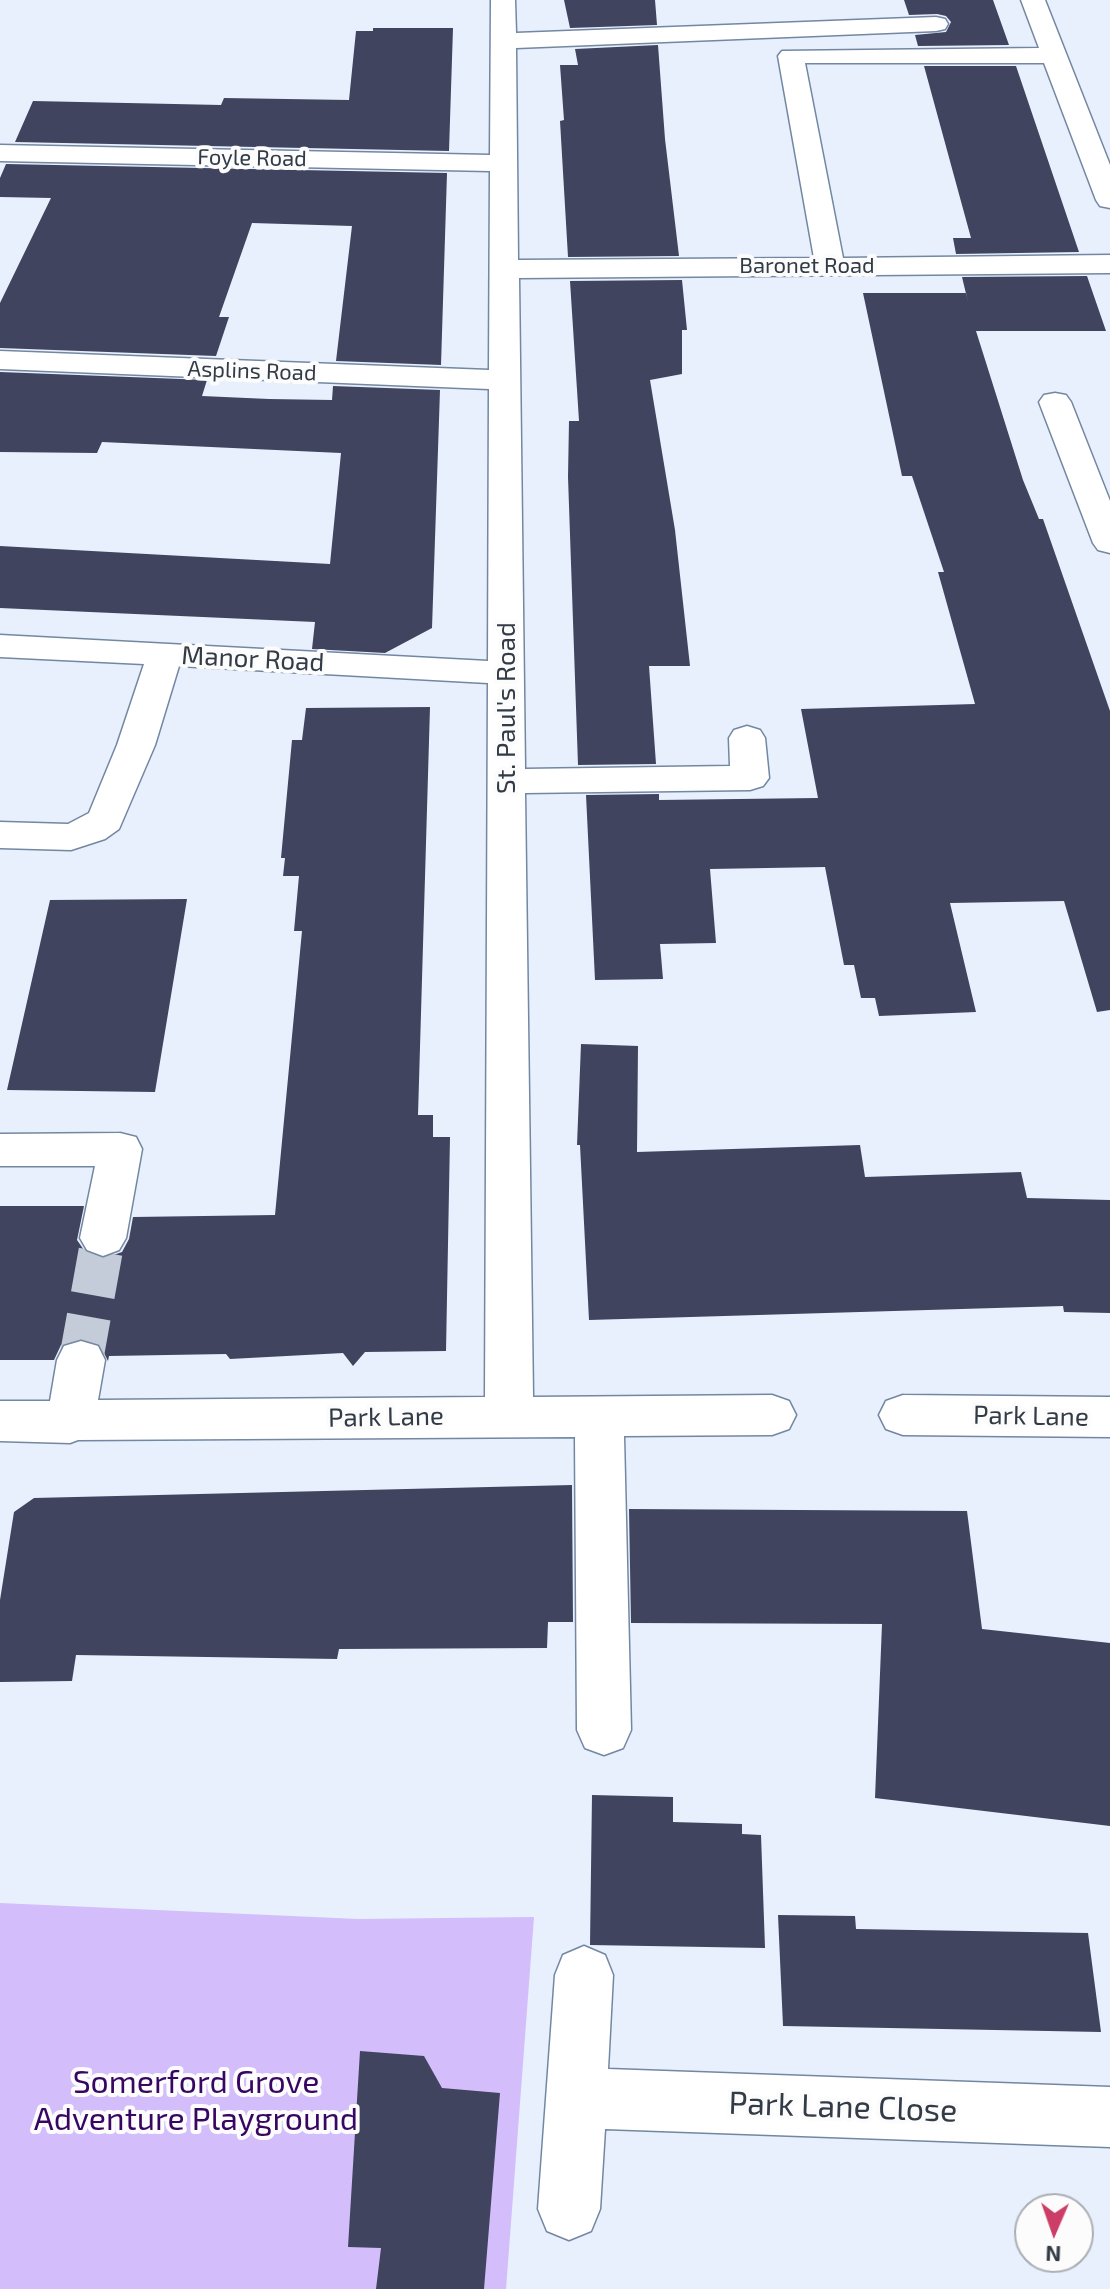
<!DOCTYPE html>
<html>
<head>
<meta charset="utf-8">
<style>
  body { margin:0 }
  #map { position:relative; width:1110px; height:2289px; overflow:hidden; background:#e7f0fc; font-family:"Exo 2",sans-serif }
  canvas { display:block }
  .north { position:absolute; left:1014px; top:2193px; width:80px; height:80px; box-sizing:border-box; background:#fcfcfc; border:2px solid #abafb3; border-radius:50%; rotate:182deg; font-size:22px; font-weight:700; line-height:32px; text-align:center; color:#323b46 }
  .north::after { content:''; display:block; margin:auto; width:28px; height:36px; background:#cc3d67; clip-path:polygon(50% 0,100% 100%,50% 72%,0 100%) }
</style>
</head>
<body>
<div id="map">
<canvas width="1110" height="2289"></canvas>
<div class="north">N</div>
</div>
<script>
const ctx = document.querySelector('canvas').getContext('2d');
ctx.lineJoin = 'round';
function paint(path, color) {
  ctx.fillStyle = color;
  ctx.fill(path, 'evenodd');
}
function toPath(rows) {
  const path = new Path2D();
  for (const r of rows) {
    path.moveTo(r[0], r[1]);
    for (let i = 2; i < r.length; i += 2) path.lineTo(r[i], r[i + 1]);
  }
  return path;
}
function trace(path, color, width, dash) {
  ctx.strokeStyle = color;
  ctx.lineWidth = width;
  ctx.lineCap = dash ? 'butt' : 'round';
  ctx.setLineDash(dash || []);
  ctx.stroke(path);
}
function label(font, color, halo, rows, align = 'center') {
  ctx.font = font + ' "Exo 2",sans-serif';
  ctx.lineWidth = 8;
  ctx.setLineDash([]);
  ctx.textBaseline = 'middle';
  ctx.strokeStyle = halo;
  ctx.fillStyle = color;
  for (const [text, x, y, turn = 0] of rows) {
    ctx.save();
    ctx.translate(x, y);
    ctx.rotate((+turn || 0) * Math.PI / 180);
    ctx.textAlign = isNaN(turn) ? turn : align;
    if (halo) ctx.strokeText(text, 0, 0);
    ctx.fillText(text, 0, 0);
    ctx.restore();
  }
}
paint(toPath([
  [0,1903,358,1919,534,1917,506,2289,0,2289]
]), '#d3bdfb');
paint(toPath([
  [564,0,655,0,657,25,570,28],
  [904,0,993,0,1009,45,918,46,915,35,946,32,951,22,946,16,937,14,909,15],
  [373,28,453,28,449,151,15,142,33,101,221,105,224,98,349,100,356,31,373,31],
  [658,45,665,139,679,256,568,257,560,121,564,120,560,65,578,65,575,49],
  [924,66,1016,66,1079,252,956,254,953,238,971,238],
  [6,164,447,173,441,365,336,361,352,226,252,223,219,317,229,317,216,356,0,348,0,303,51,198,0,197,0,178],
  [1087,276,1106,331,976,331,1023,480,1039,519,1043,519,1110,711,1110,1010,1097,1012,1064,901,950,903,976,1012,879,1016,875,998,861,998,854,965,844,965,825,867,710,869,716,943,660,944,663,979,595,980,586,795,659,794,659,800,818,798,801,709,975,704,938,572,944,572,912,476,902,476,863,293,966,293,968,302,962,277],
  [682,280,687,330,682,330,682,374,650,380,675,530,690,666,649,666,656,764,578,765,568,477,569,421,579,421,570,281],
  [0,372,207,380,202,396,269,399,332,400,333,386,440,390,432,628,385,653,312,649,315,622,0,608,0,546,330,564,341,453,102,442,97,453,0,452],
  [430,707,418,1115,433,1115,433,1137,450,1137,446,1351,365,1352,353,1366,343,1353,230,1359,226,1354,109,1356,108,1361,99,1343,80,1338,61,1345,54,1360,0,1360,0,1206,84,1206,77,1240,86,1253,102,1259,122,1252,129,1239,133,1217,275,1215,302,931,294,931,299,876,283,876,285,858,281,858,292,740,302,740,306,708],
  [187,899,155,1092,7,1090,50,900],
  [581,1044,638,1046,637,1152,860,1145,865,1177,1021,1172,1027,1198,1110,1200,1110,1313,1064,1312,1063,1306,589,1320,580,1145,577,1145],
  [572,1485,573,1622,548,1622,547,1648,339,1649,337,1659,76,1655,72,1681,0,1682,0,1600,14,1512,34,1498],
  [629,1509,967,1511,982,1629,1110,1643,1110,1826,875,1798,882,1624,631,1623],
  [592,1795,673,1797,673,1822,742,1824,742,1834,761,1835,765,1948,590,1945],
  [778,1915,855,1916,856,1929,1088,1933,1101,2032,783,2026],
  [360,2051,424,2056,442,2088,500,2093,484,2289,376,2289,381,2248,348,2247]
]), '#40445f');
trace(toPath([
  [81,1360,103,1238]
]), '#c3ccd8', 44, [44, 22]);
const minor = toPath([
  [491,0,515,0,516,33,936,17,945,19,948,24,945,29,936,31,516,48,518,260,814,258,778,56,782,51,1039,48,1021,0,1045,0,1110,165,1110,208,1100,206,1096,200,1044,63,805,63,843,258,1110,255,1110,273,519,278,525,769,730,766,729,738,734,730,747,726,760,730,765,738,769,778,763,786,750,790,525,793,533,1397,772,1395,789,1401,796,1415,789,1429,772,1435,624,1436,631,1730,623,1748,604,1755,585,1748,577,1730,575,1437,78,1440,70,1443,0,1441,0,1401,50,1401,57,1360,64,1346,81,1341,98,1346,105,1360,98,1400,485,1397,488,683,179,666,155,745,119,829,105,839,71,850,0,848,0,822,68,824,89,813,117,745,144,664,0,657,0,635,488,661,489,389,0,369,0,351,489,370,490,171,0,161,0,145,490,155,491,0],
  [1055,393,1066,395,1071,402,1110,501,1110,553,1098,550,1093,543,1039,402,1044,395,1055,393],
  [120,1133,136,1137,142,1149,126,1238,119,1250,103,1256,87,1250,80,1238,95,1166,0,1166,0,1134,120,1133],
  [903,1395,1110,1397,1110,1437,903,1435,886,1429,879,1415,886,1401,903,1395],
  [584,1946,605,1955,613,1975,608,2069,1110,2087,1110,2147,605,2129,600,2209,591,2231,569,2240,547,2231,538,2209,555,1975,563,1955,584,1946]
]);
trace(minor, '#7387a2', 3);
paint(minor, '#fff');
label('22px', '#323b46', '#fcfcfc', [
  ["Foyle Road",252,158,1],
  ["Baronet Road",807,266],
  ["Asplins Road",252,371,2]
]);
label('26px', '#323b46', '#fcfcfc', [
  ["Manor Road",253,659,3],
  ["St. Paul's Road",506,708,-90],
  ["Park Lane",1031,1416,1],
  ["Park Lane",386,1417,-1]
]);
label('32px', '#370663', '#fcfcfc', [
  ["Somerford Grove",196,2082],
  ["Adventure Playground",196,2119]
]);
label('32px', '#323b46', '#fcfcfc', [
  ["Park Lane Close",843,2107,2]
]);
</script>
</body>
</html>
